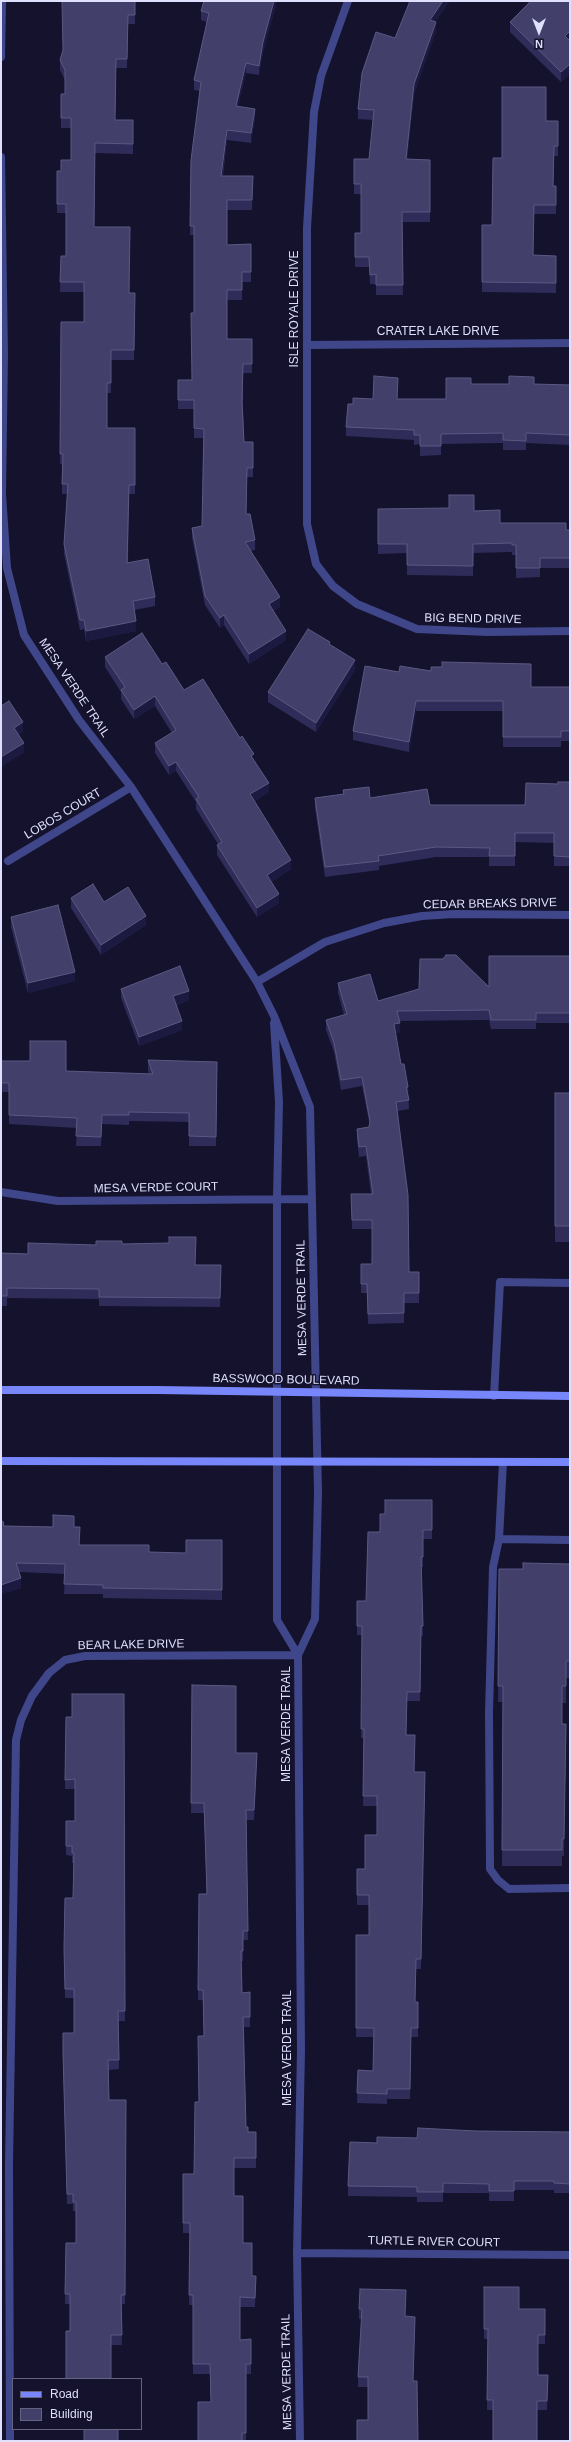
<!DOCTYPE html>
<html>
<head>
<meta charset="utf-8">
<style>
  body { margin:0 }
  #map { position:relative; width:571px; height:2442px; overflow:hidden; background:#14122c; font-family:Arial,sans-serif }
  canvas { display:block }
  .frame { position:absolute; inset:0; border:2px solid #dfdffe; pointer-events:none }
  .legend { position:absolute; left:12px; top:2378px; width:130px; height:52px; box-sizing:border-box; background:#14122c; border:1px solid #656480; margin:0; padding:5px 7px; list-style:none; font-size:12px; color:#dfdffe }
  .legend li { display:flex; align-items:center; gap:8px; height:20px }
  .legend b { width:20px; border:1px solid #656480 }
  .north { position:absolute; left:519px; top:12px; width:40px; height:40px; -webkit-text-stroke:3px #14122c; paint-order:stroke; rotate:180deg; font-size:11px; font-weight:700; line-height:16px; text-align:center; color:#dfdffe }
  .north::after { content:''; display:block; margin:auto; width:14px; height:18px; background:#dfdffe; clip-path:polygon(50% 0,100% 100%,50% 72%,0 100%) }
</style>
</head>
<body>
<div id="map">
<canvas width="571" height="2442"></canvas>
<div class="frame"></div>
<ul class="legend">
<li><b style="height:5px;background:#7886fb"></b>Road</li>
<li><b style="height:11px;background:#42406b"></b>Building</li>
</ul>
<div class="north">N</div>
</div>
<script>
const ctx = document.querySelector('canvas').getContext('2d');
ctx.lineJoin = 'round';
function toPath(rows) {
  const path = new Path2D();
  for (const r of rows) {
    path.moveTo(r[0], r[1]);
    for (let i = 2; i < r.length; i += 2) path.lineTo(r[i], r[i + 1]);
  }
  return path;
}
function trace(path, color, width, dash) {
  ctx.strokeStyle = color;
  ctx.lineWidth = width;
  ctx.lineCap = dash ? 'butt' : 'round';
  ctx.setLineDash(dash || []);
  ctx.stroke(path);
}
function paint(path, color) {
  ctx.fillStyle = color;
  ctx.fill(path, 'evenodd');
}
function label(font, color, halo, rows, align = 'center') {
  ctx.font = font + ' Arial,sans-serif';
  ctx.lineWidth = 3;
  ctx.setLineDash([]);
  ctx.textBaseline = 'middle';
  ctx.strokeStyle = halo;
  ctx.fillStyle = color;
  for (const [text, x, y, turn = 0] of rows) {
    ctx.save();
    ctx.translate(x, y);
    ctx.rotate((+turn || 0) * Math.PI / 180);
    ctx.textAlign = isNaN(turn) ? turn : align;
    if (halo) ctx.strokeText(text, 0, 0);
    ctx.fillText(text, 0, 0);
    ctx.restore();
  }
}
trace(toPath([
  [494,1396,500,1282,570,1283],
  [503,1462,499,1539,570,1540],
  [499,1539,493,1567,489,1712,490,1869,498,1880,509,1889,570,1888]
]), '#3f468a', 8);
trace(toPath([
  [348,1,321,76,314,112,307,228,307,524,316,564,333,586,357,604,417,629,487,632,570,631],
  [1,57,2,1],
  [1,157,4,354,2,494,7,568,24,635,79,720,131,787,257,982,274,1016,310,1107,318,1493,315,1619,298,1655,301,2050,297,2253,300,2441],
  [307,345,570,343],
  [8,861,131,787],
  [257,982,325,942,384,923,422,916,454,914,570,915],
  [274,1023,279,1102,277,1198,277,1620,298,1655],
  [1,1192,58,1201,312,1199],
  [297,2253,570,2255],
  [10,2441,9,2164,16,1740,21,1720,32,1696,49,1673,65,1660,85,1656,298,1655]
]), '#3f468a', 8);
trace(toPath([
  [1,1390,157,1390,570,1396],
  [1,1461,570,1462]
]), '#7886fb', 8);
paint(toPath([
  [135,1,135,24,128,24,127,68,116,68,115,120,133,120,133,154,95,153,94,227,130,293,135,293,134,360,111,360,111,393,107,393,107,428,135,428,135,494,129,494,128,563,155,597,155,606,134,610,136,631,86,641,84,629,80,630,64,554,67,494,62,494,62,464,60,464,61,322,84,322,84,292,60,292,61,256,66,256,66,213,57,213,57,171,61,171,71,160,71,128,61,128,61,94,65,94,65,80,60,70,60,60],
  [204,1,277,1,263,52,259,75,246,73,238,106,255,118,251,143,227,140,223,176,253,176,252,210,227,210,227,245,251,244,251,282,242,282,242,300,227,300,227,339,252,339,252,373,243,373,243,406,244,442,253,442,253,477,247,477,246,514,255,540,255,550,250,551,280,607,273,611,286,640,249,664,224,625,220,628,205,605,192,538,192,528,202,526,203,438,194,438,194,409,178,409,178,380,192,380,194,313,194,235,190,235,191,160,200,91,194,90,194,80,207,22,201,20,201,11],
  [450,1,435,22,436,31,414,94,407,159,430,160,430,222,402,222,403,295,376,295,376,284,370,284,369,267,355,267,355,233,361,233,361,194,354,194,354,159,369,159,373,120,358,119,358,109,395,38],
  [530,1,570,1,570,73,561,82,510,32,510,22],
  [546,121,558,121,558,156,554,156,553,186,556,186,556,214,534,214,533,255,556,256,556,293,482,292,482,225,492,225,502,158],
  [471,384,534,384,570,385,570,445,526,443,526,450,503,450,503,443,441,444,441,455,420,456,420,444,414,445,414,440,346,436,346,427,353,404,373,399,398,387,397,399,446,399],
  [378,509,474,511,500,523,570,530,570,568,540,568,540,577,516,578,516,555,512,555,512,552,473,553,473,576,407,575,407,553,378,554],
  [105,657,162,664,184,690,254,759,269,792,255,801,291,869,271,882,279,903,257,917,217,855,217,845,218,844,196,809,196,802,176,771,169,775,155,753,155,743,172,733,155,706,134,719,121,699,121,692,105,667],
  [355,670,316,732,268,702,268,692],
  [431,671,531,687,570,687,570,741,561,741,561,747,503,747,503,711,416,711,409,752,353,740,353,731,399,672],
  [570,782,570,866,554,866,554,843,515,842,515,866,489,866,489,857,436,857,379,866,379,870,325,877,315,808,315,798,343,794,343,790,370,798,430,805,525,805,558,784],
  [71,898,104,902,146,925,101,955,71,908],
  [11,917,75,981,28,993,11,927],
  [570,956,570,1023,536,1023,536,1029,491,1029,489,1020,400,1021,400,1032,395,1033,401,1064,408,1087,409,1109,398,1111,409,1272,419,1293,419,1303,404,1303,404,1323,368,1324,367,1293,361,1293,361,1264,372,1264,372,1229,352,1229,351,1194,371,1194,366,1156,359,1157,357,1139,357,1129,369,1127,370,1126,362,1086,341,1090,334,1052,326,1030,326,1020,344,1015,338,993,338,983,378,1001,489,987],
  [121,989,189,1000,177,1005,182,1030,139,1046,121,998],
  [148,1060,217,1062,216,1146,189,1146,189,1122,129,1121,129,1125,102,1124,101,1146,76,1146,77,1128,9,1124,9,1092,1,1092,1,1061,66,1071,149,1074,148,1070],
  [555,1093,570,1093,570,1242,555,1242],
  [122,1244,196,1265,221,1265,220,1307,99,1306,99,1299,7,1298,7,1306,1,1306,1,1253,28,1254,96,1245],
  [432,1500,432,1539,423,1539,423,1567,421,1567,423,1636,421,1636,420,1701,407,1701,406,1735,414,1772,425,1772,421,1969,416,1969,415,2002,418,2002,418,2037,411,2037,410,2099,387,2099,387,2104,357,2103,358,2070,373,2071,374,2037,356,2037,356,1935,369,1935,369,1905,357,1905,357,1869,365,1869,377,1835,377,1806,363,1806,364,1738,361,1738,362,1635,357,1635,357,1601,366,1601,385,1514],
  [1,1522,4,1526,74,1527,80,1545,149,1552,186,1553,222,1540,222,1600,103,1598,103,1594,64,1594,65,1574,19,1572,21,1588,1,1594],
  [570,1564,570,1678,566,1678,566,1703,562,1703,562,1724,566,1724,564,1856,562,1856,562,1866,502,1866,503,1702,498,1702,499,1569,523,1569],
  [192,1685,236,1753,257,1763,254,1820,246,1820,248,1940,243,1940,243,1961,241,1961,242,1993,250,1992,250,2027,244,2027,246,2127,248,2132,256,2132,256,2168,234,2168,234,2196,243,2243,252,2276,256,2276,255,2307,240,2307,240,2340,251,2339,251,2374,246,2374,246,2441,198,2441,211,2402,210,2374,193,2374,193,2305,189,2305,190,2233,183,2233,183,2174,194,2174,204,2036,203,2000,198,2000,199,1894,207,1894,204,1813,191,1813],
  [124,1694,125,2021,118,2021,119,2069,108,2070,109,2100,126,2100,125,2304,121,2304,122,2345,111,2345,70,2331,70,2304,65,2304,66,2243,76,2243,76,2211,73,2211,73,2204,67,2204,63,2063,74,2033,74,1998,65,1998,64,1948,73,1898,74,1863,72,1863,72,1856,66,1855,66,1821,75,1821,75,1789,65,1789,66,1717,72,1717],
  [476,2131,570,2132,570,2193,554,2193,554,2190,514,2190,514,2201,489,2201,489,2193,443,2193,443,2202,417,2202,417,2197,348,2196,348,2186,377,2143],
  [484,2287,519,2309,545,2309,545,2344,538,2344,538,2375,548,2375,547,2410,487,2410,488,2339,484,2339],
  [406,2290,368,2420,368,2387,358,2387,358,2377,362,2319,359,2319,359,2309]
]), '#2f2c59');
paint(toPath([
  [274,1,277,1,263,52,259,75,259,66,263,42],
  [443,1,450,1,430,29,430,20],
  [436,22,436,31,414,94,406,169,406,159,414,84],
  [570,31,570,40,565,46,565,36],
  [246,63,246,73,236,116,236,106],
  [570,64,570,73,561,82,561,72],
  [255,109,255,118,251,143,251,133],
  [227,130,227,140,221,185,221,176],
  [280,597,280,607,269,613,269,604],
  [224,615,224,625,220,628,220,618],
  [136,621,136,631,86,641,86,631],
  [286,631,286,640,249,664,249,654],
  [355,660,355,670,316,732,316,723],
  [155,696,155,706,134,719,134,710],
  [416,701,416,711,409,752,409,742],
  [23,722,23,732,14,737,14,728],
  [24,743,24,753,1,767,1,757],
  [176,762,176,771,169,775,169,766],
  [269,783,269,792,250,804,250,794],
  [291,860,291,869,267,884,267,875],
  [279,894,279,903,257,917,257,908],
  [146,916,146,925,101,955,101,945],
  [75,972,75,981,28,993,28,983],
  [189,991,189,1000,173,1006,173,996],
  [182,1021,182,1030,139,1046,139,1037],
  [400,1023,400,1032,394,1034,394,1024],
  [21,1578,21,1588,1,1594,1,1585],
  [257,1753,257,1763,254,1820,254,1810]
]), '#1c1a40');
const building = toPath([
  [62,1,135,1,135,15,128,15,127,59,116,59,115,120,133,120,133,144,95,143,94,227,130,227,129,293,135,293,134,350,111,350,111,383,107,383,107,428,135,428,135,485,129,485,127,563,148,559,155,597,133,601,136,621,86,631,84,620,80,620,64,544,68,484,62,484,63,454,60,454,61,322,84,322,84,282,60,282,61,256,66,256,66,204,57,204,57,171,61,171,61,160,71,160,71,118,61,118,61,94,65,94,65,70,60,60,63,50,62,1],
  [204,1,274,1,263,42,259,66,246,63,236,106,255,109,251,133,227,130,221,176,253,176,252,200,227,200,227,245,251,244,251,272,242,272,242,290,227,290,227,339,252,339,252,364,243,364,242,402,244,442,253,442,253,468,247,468,246,514,250,514,255,540,245,542,280,597,269,604,286,631,249,654,224,615,220,618,205,596,192,528,202,526,204,429,194,428,194,400,178,400,178,380,192,380,191,313,194,313,194,226,190,226,191,160,201,82,194,80,209,13,201,11,204,1],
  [410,1,443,1,430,20,436,22,414,84,406,159,430,160,430,212,402,212,403,285,376,285,376,274,370,275,369,257,355,257,355,233,361,233,361,184,354,184,354,159,369,159,374,110,358,109,362,73,376,32,395,38,410,1],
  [531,1,570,1,570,31,565,36,570,41,570,64,561,72,510,22,531,1],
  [502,87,546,87,546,121,558,121,558,146,554,146,553,186,556,186,556,205,534,205,533,255,556,256,556,283,482,282,482,225,492,225,493,158,502,158,502,87],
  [374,376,398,378,397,399,446,399,446,378,471,378,471,384,509,384,509,376,534,377,534,384,570,385,570,435,526,433,526,441,503,440,503,433,441,434,441,446,420,446,420,435,414,435,414,430,346,427,348,404,353,404,353,398,373,399,374,376],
  [449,495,474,495,474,511,500,510,500,523,566,523,566,530,570,530,570,558,540,558,540,568,516,568,516,545,512,545,512,543,473,544,473,566,407,565,407,544,378,544,378,509,449,508,449,495],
  [308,629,330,642,329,644,355,660,316,723,268,692,308,629],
  [142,633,162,664,166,662,184,690,203,679,240,738,242,736,254,754,251,756,269,783,250,794,291,860,267,875,279,894,257,908,217,845,222,842,196,799,199,797,176,762,169,766,155,743,176,730,155,696,134,710,121,690,125,687,105,657,142,633],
  [442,662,531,664,531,687,570,687,570,731,561,731,561,737,503,737,503,701,416,701,409,742,353,731,365,666,399,672,400,666,431,671,431,667,442,667,442,662],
  [9,701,23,722,14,728,24,743,1,757,1,706,9,701],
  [558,782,570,782,570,857,554,856,554,833,515,833,515,856,489,856,490,848,436,847,378,856,379,861,325,867,315,798,344,794,343,790,369,787,370,798,427,789,430,805,525,805,526,783,558,784,558,782],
  [93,884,104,902,128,887,146,916,101,945,71,898,93,884],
  [58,905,75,972,28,983,11,917,58,905],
  [446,955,456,955,489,987,489,956,570,956,570,1013,536,1013,536,1020,491,1020,489,1010,397,1011,400,1023,394,1024,401,1064,404,1064,408,1087,406,1087,409,1100,396,1102,408,1195,409,1272,419,1272,419,1293,404,1293,404,1313,368,1314,367,1284,361,1284,361,1264,372,1264,372,1220,352,1220,351,1194,373,1194,366,1146,359,1147,357,1129,369,1127,370,1121,362,1077,341,1080,334,1043,326,1020,347,1014,338,983,370,974,378,1001,419,989,420,959,443,959,446,955],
  [180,966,189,991,173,996,182,1021,139,1037,121,989,180,966],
  [30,1041,66,1041,66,1071,153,1074,148,1060,217,1062,216,1137,189,1136,189,1113,129,1112,129,1115,102,1115,101,1137,76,1136,77,1118,9,1115,9,1083,1,1083,1,1061,30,1061,30,1041],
  [555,1093,570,1093,570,1226,555,1226,555,1093],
  [169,1237,196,1237,195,1265,221,1265,220,1298,99,1297,99,1289,7,1288,7,1296,1,1296,1,1253,28,1254,28,1243,96,1245,96,1241,122,1241,122,1244,169,1243,169,1237],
  [385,1500,432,1500,432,1530,423,1530,423,1557,421,1557,423,1626,421,1626,420,1692,407,1692,406,1735,415,1735,414,1772,425,1772,421,1959,416,1959,415,2002,418,2002,418,2028,411,2028,410,2089,387,2089,387,2094,357,2093,358,2070,373,2071,374,2028,356,2028,356,1935,369,1935,369,1895,357,1895,357,1869,365,1869,365,1835,377,1835,377,1796,363,1796,364,1729,361,1729,362,1626,357,1626,357,1601,366,1601,368,1532,380,1532,380,1514,385,1514,385,1500],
  [53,1515,74,1516,74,1527,80,1527,79,1545,149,1545,149,1552,186,1553,186,1540,222,1540,222,1590,103,1588,103,1585,64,1584,65,1564,16,1563,21,1578,1,1585,1,1522,3,1521,4,1526,53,1527,53,1515],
  [523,1563,570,1564,570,1661,566,1661,566,1686,562,1686,562,1724,566,1724,564,1839,562,1839,562,1850,502,1850,503,1686,498,1686,499,1569,523,1569,523,1563],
  [192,1685,236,1686,236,1753,257,1753,254,1810,246,1810,248,1931,243,1931,243,1951,241,1951,242,1993,250,1992,250,2017,243,2017,246,2127,248,2127,248,2132,256,2132,256,2158,234,2158,234,2196,243,2196,243,2243,252,2243,252,2276,256,2276,255,2298,240,2297,240,2340,251,2339,251,2364,246,2364,246,2433,242,2433,242,2441,198,2441,198,2402,211,2402,210,2364,193,2364,193,2295,189,2295,190,2223,183,2223,183,2174,194,2174,195,2102,199,2102,198,2036,204,2036,203,1990,198,1990,199,1894,207,1894,204,1803,191,1803,192,1685],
  [72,1694,124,1694,125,2011,118,2011,119,2060,108,2060,109,2100,126,2100,125,2295,121,2295,122,2335,111,2335,111,2379,66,2379,66,2331,70,2331,70,2294,65,2294,66,2243,76,2243,76,2202,73,2202,73,2194,67,2194,63,2053,63,2033,74,2033,74,1989,65,1989,64,1948,65,1898,73,1898,74,1853,72,1853,72,1846,66,1846,66,1821,75,1821,75,1779,65,1780,66,1717,72,1717,72,1694],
  [418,2128,476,2131,570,2132,570,2184,554,2183,554,2181,514,2181,514,2191,489,2191,489,2184,443,2183,443,2192,417,2192,417,2187,348,2186,350,2142,377,2143,377,2137,417,2138,418,2128],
  [484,2287,519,2287,519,2309,545,2309,545,2335,538,2335,538,2375,548,2375,547,2401,537,2401,537,2441,493,2441,493,2400,487,2400,488,2329,484,2329,484,2287],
  [360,2289,406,2290,405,2316,415,2317,413,2381,417,2381,418,2441,357,2441,357,2420,368,2420,368,2377,358,2377,362,2309,359,2309,360,2289],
  [84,2429,118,2429,118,2441,84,2441,84,2429]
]);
paint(building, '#42406b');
trace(building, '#5b5982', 1);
label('12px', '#dfdffe', '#14122c', [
  ["ISLE ROYALE DRIVE",295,309,-90],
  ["CRATER LAKE DRIVE",438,332],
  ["BIG BEND DRIVE",473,619,1],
  ["MESA VERDE TRAIL",74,688,56],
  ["LOBOS COURT",63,814,-31],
  ["CEDAR BREAKS DRIVE",490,904,-1],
  ["MESA VERDE COURT",156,1188,-1],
  ["MESA VERDE TRAIL",302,1298,-91],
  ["BASSWOOD BOULEVARD",286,1380,1],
  ["BEAR LAKE DRIVE",131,1645,-1],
  ["MESA VERDE TRAIL",287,1724,-90],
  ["MESA VERDE TRAIL",288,2048,-90],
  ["TURTLE RIVER COURT",434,2242,1],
  ["MESA VERDE TRAIL",287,2372,-91]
]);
</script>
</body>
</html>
